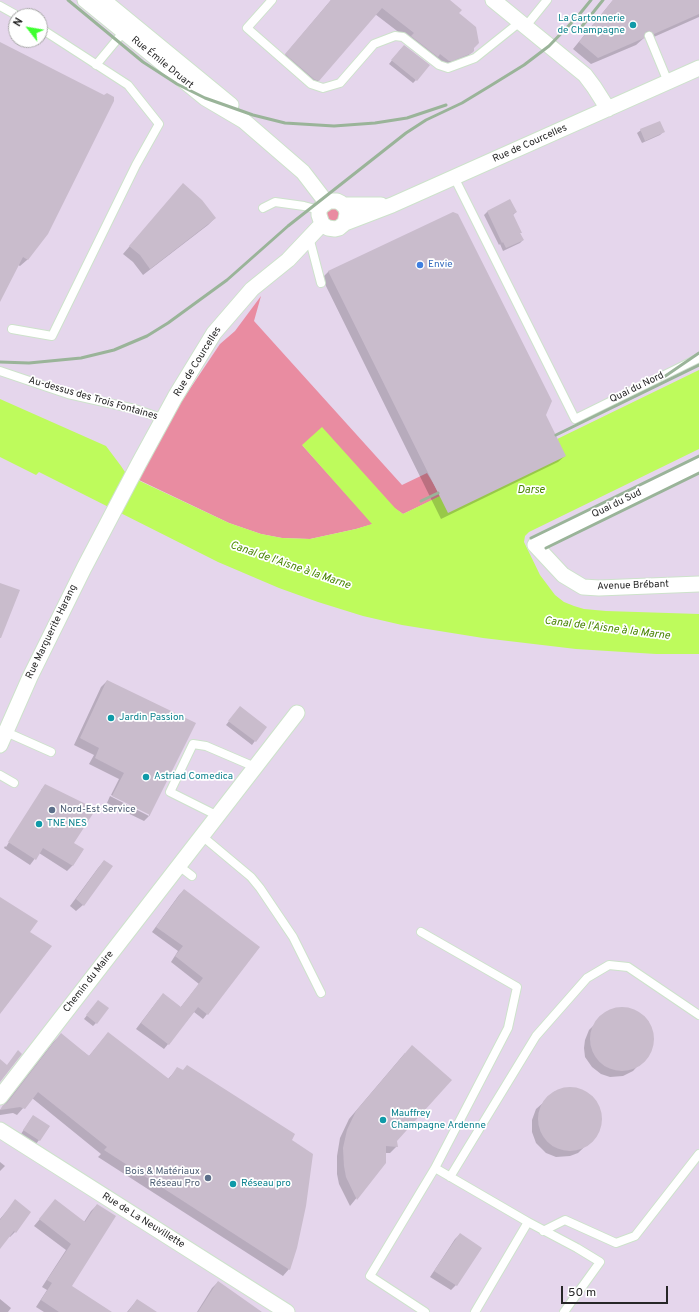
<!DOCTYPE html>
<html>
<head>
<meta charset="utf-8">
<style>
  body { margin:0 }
  #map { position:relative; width:699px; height:1312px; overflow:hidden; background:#e5d6ec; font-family:Overpass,sans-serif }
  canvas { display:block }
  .north { position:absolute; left:8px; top:8px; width:40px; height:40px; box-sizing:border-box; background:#fff; border:1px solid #a9a9a9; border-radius:50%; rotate:301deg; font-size:11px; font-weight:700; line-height:16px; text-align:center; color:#272727 }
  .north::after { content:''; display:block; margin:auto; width:14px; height:18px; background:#3eff30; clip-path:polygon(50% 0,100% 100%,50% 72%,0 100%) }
  .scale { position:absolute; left:561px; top:1286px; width:107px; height:18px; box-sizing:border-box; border:2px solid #272727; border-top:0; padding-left:5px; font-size:12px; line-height:14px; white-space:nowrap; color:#272727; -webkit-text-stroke:3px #fff; paint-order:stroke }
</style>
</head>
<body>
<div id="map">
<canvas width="699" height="1312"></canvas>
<div class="north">N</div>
<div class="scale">50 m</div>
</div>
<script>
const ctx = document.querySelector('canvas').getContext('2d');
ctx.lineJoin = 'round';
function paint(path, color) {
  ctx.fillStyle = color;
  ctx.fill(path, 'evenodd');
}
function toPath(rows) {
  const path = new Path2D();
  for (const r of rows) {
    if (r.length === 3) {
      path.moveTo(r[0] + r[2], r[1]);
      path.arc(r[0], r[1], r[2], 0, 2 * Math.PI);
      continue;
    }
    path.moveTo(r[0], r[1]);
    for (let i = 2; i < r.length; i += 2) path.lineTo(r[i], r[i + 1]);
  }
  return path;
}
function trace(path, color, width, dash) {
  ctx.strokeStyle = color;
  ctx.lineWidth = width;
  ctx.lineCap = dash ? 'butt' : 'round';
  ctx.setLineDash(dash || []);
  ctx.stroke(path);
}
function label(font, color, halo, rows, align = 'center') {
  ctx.font = font + ' Overpass,sans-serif';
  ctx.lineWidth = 3.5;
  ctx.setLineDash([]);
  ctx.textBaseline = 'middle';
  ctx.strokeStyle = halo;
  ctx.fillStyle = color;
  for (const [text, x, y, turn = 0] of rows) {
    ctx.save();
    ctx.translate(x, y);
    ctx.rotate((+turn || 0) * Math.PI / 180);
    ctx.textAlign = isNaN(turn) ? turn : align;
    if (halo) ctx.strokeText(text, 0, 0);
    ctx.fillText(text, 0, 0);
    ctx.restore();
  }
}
paint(toPath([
  [330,203,345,216,331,226,322,210],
  [261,296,254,321,402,485,427,473,441,496,403,514,302,445,373,524,356,529,310,539,282,538,261,534,229,523,139,480,169,420,220,344,235,331]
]), '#e98ca1');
paint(toPath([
  [699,370,699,449,529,532,525,536,524,542,540,575,555,595,564,602,574,606,584,609,606,611,699,614,699,654,656,654,576,649,483,638,402,625,363,616,318,602,279,588,218,562,39,472,36,475,0,457,0,399,106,446,121,466,127,475,229,523,261,534,282,538,310,539,356,529,372,524,302,445,322,427,395,508,403,514]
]), '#befb5c');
paint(toPath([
  [331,0,448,0,457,13,473,51,466,58,444,67,375,14,319,80,312,87,307,86,279,62],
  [613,0,699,0,699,17,647,40,644,38,636,45,591,64,573,49],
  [0,43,104,96,47,233,27,260,20,266,18,265,0,300],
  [401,49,416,80,413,83,389,64],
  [641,130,663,132,660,135,642,143,637,133],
  [183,184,215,218,208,225,143,275,133,262,123,254],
  [510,201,516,212,512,216,523,240,520,243,503,251,500,244,499,245,484,215,487,212],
  [329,271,545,415,565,456,558,462,441,519,322,278],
  [107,681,150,815,149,816,149,813,111,795,119,779,89,764,94,755,74,745,101,687],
  [237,711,265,727,252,745,226,725],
  [45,785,73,843,83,850,72,866,67,871,39,853,30,865,4,848,5,846,6,847,42,790,41,790],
  [110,796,149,816,144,821,107,803],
  [104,861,83,905,76,911,70,906,98,868],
  [184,890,258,948,207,1014,203,1019,194,1012,164,1049,136,1029,158,1000,180,1008,199,984,171,962,178,951,152,932,179,895],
  [95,1005,96,1023,93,1026,84,1019],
  [627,1008,637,1012,648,1021,652,1031,653,1044,648,1055,633,1071,623,1076,610,1077,601,1074,592,1067,585,1057,584,1048,585,1040,589,1030,606,1013,616,1009],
  [108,1033,168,1079,178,1068,290,1140,289,1269,283,1276,98,1157,101,1154,32,1098,17,1115,13,1113,0,1115,0,1110,54,1041,61,1035,89,1056],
  [405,1053,396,1140,397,1146,390,1153,385,1153,385,1163,350,1206,339,1184,337,1174,337,1156,340,1138,349,1119],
  [564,1088,578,1089,591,1097,597,1105,600,1116,600,1126,595,1137,578,1153,570,1156,556,1157,546,1153,536,1143,532,1132,532,1120,536,1109,544,1102,554,1092],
  [30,1120,49,1127,36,1144,21,1134],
  [0,1162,5,1166,0,1171],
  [15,1201,15,1232,10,1237,9,1236,0,1247,0,1219],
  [55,1201,84,1222,91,1211,97,1205,71,1286,104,1312,44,1312,36,1307,47,1290,42,1287,66,1250,34,1226],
  [460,1234,456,1285,451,1290,430,1277,455,1239],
  [218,1282,256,1312,197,1312,212,1288],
  [0,1299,11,1308,8,1312,0,1312],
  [137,1300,155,1312,127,1312]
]), '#0003');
paint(toPath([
  [331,0,450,0,462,10,459,13,476,27,479,43,474,48,474,51,472,53,452,61,449,61,440,54,438,57,411,36,414,33,382,8,319,81,314,79,285,54],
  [613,0,699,0,699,14,654,34,650,31,647,31,644,35,644,38,598,58,579,42],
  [0,42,104,95,107,93,114,97,114,101,48,234,28,260,23,257,0,302],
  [404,45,430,65,417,81,391,60],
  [660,121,665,132,645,141,640,129],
  [183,183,202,200,216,218,150,269,140,255,129,246],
  [510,199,517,212,513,214,522,233,520,233,524,240,506,248,503,242,502,243,487,211],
  [453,212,458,214,552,401,546,415,566,456,448,513,328,271],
  [0,583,20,590,1,638,0,638],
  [107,680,196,723,150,815,112,796,124,773,95,758,99,748,80,738],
  [240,706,267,727,256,742,228,721],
  [45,784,96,809,74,843,84,849,73,866,43,848,36,860,8,842],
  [104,860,113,866,84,906,76,899],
  [184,889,260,947,208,1015,198,1007,169,1045,141,1023,163,993,181,1007,203,978,175,956,183,946,156,927],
  [0,897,38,921,30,932,52,946,0,1014],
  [98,1000,109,1008,97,1024,86,1015],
  [622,1039,32],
  [108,1032,169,1079,177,1067,183,1070,187,1065,295,1134,292,1140,313,1154,306,1206,297,1248,290,1270,104,1150,107,1147,38,1092,25,1109,20,1107,0,1110,3,1105,7,1103,61,1033,89,1056],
  [412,1045,452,1080,397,1141,398,1147,386,1146,386,1163,357,1200,346,1177,344,1166,343,1148,347,1130,356,1111],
  [18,1050,22,1054,0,1082,0,1059,7,1065],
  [570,1119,32],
  [33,1115,50,1126,40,1141,23,1130],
  [15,1199,31,1212,16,1233,14,1231,0,1249,0,1220],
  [55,1199,85,1222,97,1204,116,1216,72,1286,112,1312,59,1312,41,1300,52,1283,47,1280,71,1244,39,1219],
  [460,1233,482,1248,457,1286,434,1271],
  [218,1281,262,1312,198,1312],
  [137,1299,157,1312,128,1312]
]), '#c9bccc');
const lane = toPath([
  [272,0,247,28,311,84,323,88,340,83,374,44,395,36,403,37,439,65,448,68,475,58,520,22],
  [0,6,18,16],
  [526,26,547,0],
  [649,36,668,82],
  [96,65,125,30],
  [454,177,575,419,699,358],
  [263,208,275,202,304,206,319,210],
  [309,237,321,283],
  [12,329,52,336,136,165,159,124,128,85,40,28],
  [0,371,68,394,135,409,164,419],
  [3,730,6,732,51,752],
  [0,775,14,783],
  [218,816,170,792,193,744,206,746,255,767],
  [202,836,251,877,260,888,293,937,321,993],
  [179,866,192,876],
  [421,932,517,987,508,1028,435,1168,528,1222,475,1312],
  [450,1177,536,1036,587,978,609,965,628,967,699,1015],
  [528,1222,577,1248,600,1262,564,1312],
  [543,1231,565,1220,616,1243,635,1236,699,1154],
  [425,1312,370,1276,435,1168]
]);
const street = toPath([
  [85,0,205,98,244,121,303,172,326,202],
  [103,0,231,105],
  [493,0,585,75,594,87,608,109],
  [344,205,381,205],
  [345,223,347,214,346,208,341,203,337,201,329,201,322,206,319,210,319,215,322,224,328,228,335,229,339,228,345,223,392,205,699,68],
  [699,464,535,545,563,575,583,587,599,588,699,584],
  [0,745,30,677,84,568,138,465,175,397,214,333,252,289,288,260,322,224],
  [0,1097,297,713],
  [0,1130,287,1312]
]);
trace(lane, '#cde2cb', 10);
trace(street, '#cde2cb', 17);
trace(lane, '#fff', 8);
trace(street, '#fff', 15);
trace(toPath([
  [68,0,143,62,177,84,205,98,253,115,285,123,334,126,375,123,407,118,446,105],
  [579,30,603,0],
  [0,362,29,363,81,358,114,350,147,336,168,323,227,280,288,226,406,133,426,120,462,103,490,86,524,65,549,46,578,16,591,0],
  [661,379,699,353],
  [556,435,699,365],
  [421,501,438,493],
  [531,538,699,456],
  [546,548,699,473]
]), '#9ab499', 3);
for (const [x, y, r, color] of [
  [633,25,4,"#0f9aa8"],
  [420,265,4,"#3f7fe0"],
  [111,718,4,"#0f9aa8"],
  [146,777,4,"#0f9aa8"],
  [52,810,4,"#5c6f8a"],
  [39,824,4,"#0f9aa8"],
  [383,1120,4,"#0f9aa8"],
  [208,1178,4,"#5c6f8a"],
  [233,1184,4,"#0f9aa8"]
]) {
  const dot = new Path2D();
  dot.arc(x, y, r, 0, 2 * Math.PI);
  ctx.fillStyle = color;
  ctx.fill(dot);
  trace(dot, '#fff', 1.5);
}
label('10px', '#0d838f', '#fff', [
  ["La Cartonnerie",625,19,"right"],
  ["de Champagne",625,31,"right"],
  ["Jardin Passion",119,718],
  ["Astriad Comedica",154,777],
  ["TNE NES",47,824],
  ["Mauffrey",391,1114],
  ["Champagne Ardenne",391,1126],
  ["Réseau pro",241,1184]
], 'left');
label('10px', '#272727', '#fff', [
  ["Rue Émile Druart",162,63,39],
  ["Rue de Courcelles",530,144,-24],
  ["Rue de Courcelles",198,362,-58],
  ["Quai du Nord",637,388,-26],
  ["Au-dessus des Trois Fontaines",93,399,16],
  ["Quai du Sud",617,504,-26],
  ["Avenue Brébant",633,586,-2],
  ["Rue Marguerite Harang",52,632,-64],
  ["Chemin du Maire",89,982,-52],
  ["Rue de La Neuvillette",143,1221,32]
]);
label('10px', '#366cbe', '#fff', [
  ["Envie",428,265]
], 'left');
label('10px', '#4e5e75', '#fff', [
  ["Nord-Est Service",60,810],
  ["Bois & Matériaux",200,1172,"right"],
  ["Réseau Pro",200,1184,"right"]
], 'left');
label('italic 11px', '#498503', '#fff', [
  ["Darse",531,491],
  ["Canal de l'Aisne à la Marne",290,566,19],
  ["Canal de l'Aisne à la Marne",607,629,7]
]);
</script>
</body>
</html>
